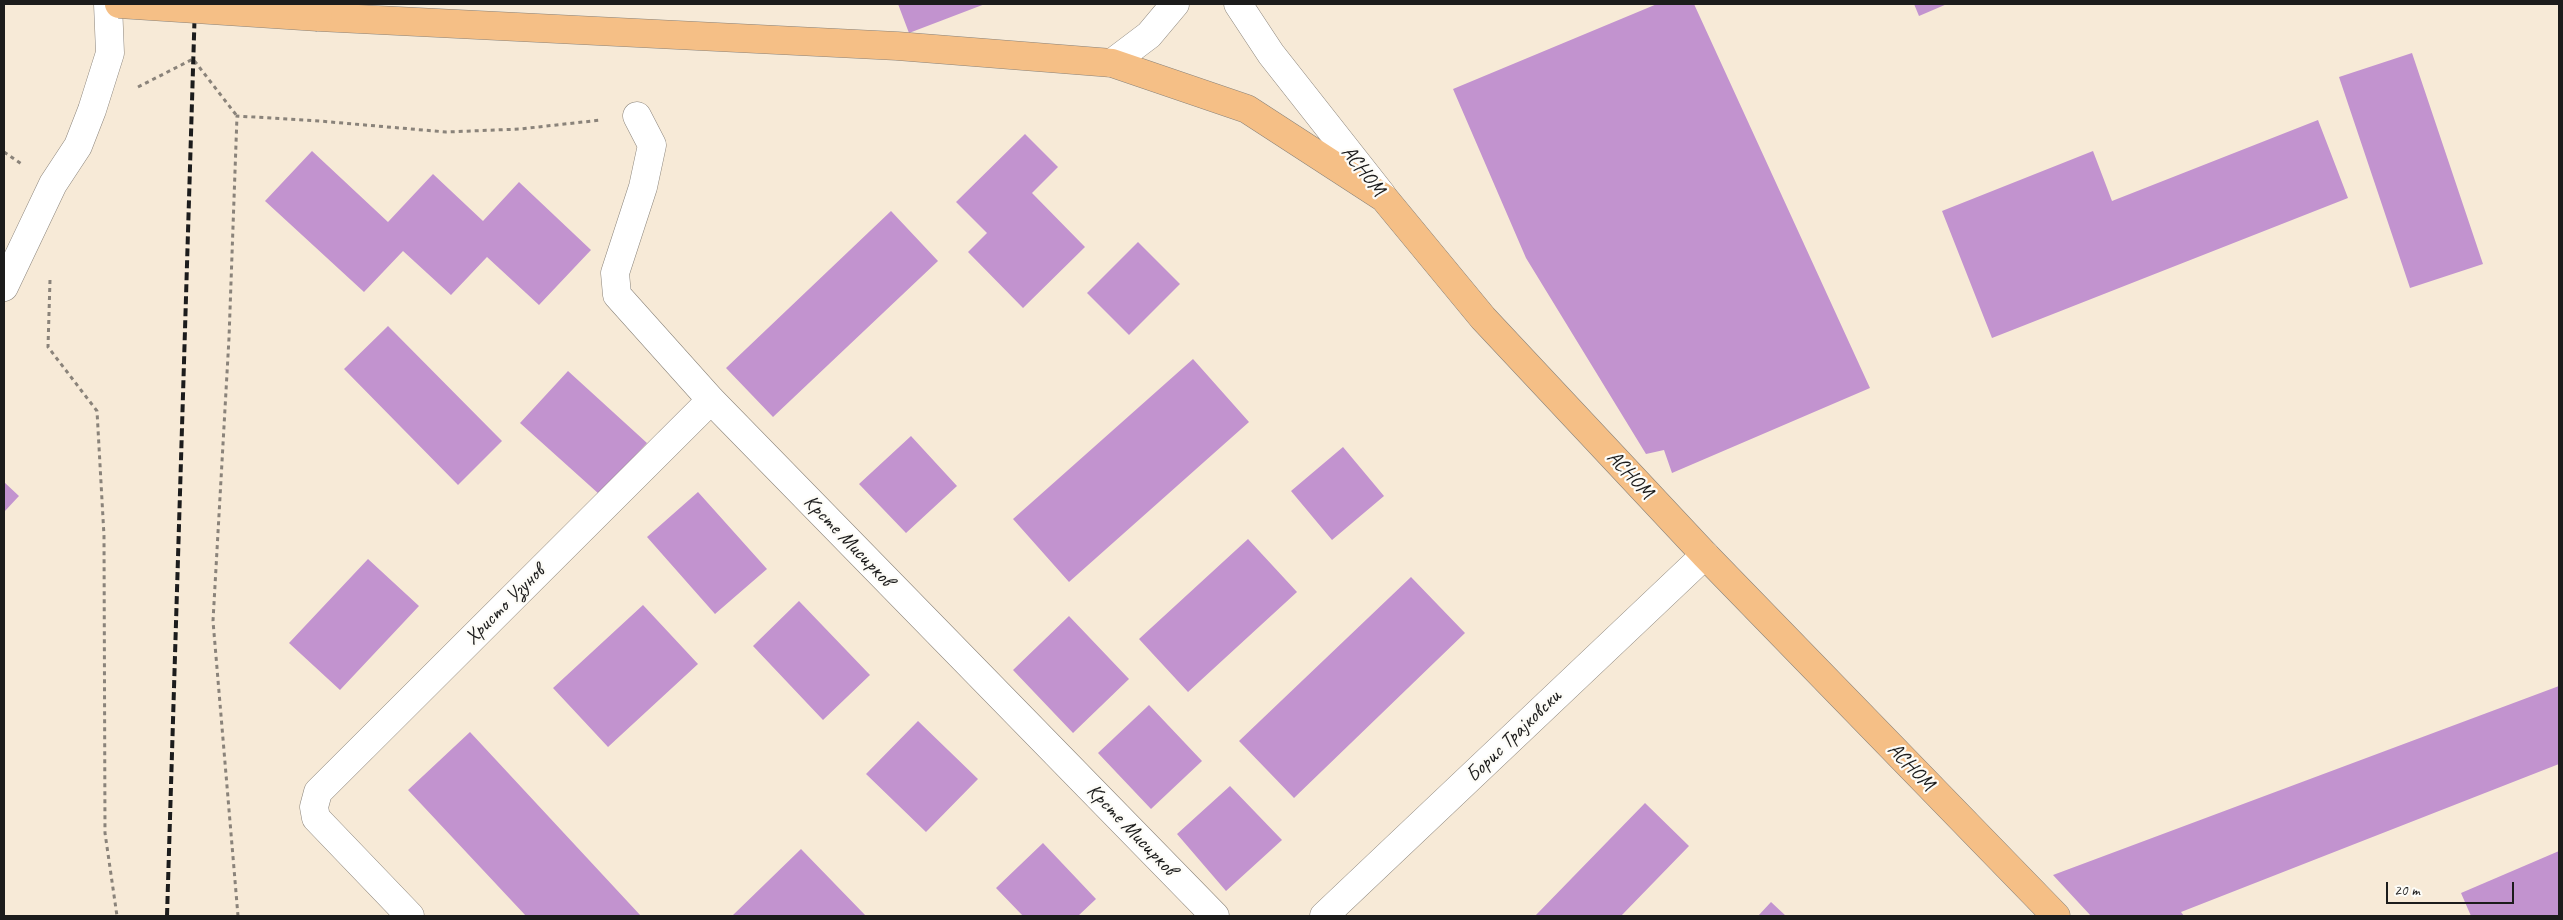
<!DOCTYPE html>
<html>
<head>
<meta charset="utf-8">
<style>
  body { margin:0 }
  #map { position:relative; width:2563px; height:920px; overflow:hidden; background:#f7ead7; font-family:Caveat,sans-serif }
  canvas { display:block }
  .frame { position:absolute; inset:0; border:5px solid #1c1c1c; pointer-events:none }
  .scale { position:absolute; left:2386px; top:882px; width:128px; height:22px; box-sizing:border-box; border:2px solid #1c1c1c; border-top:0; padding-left:6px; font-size:15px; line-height:18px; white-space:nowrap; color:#1c1c1c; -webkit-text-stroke:4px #fdfcf7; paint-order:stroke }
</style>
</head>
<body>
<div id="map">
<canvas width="2563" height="920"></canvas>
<div class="frame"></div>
<div class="scale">20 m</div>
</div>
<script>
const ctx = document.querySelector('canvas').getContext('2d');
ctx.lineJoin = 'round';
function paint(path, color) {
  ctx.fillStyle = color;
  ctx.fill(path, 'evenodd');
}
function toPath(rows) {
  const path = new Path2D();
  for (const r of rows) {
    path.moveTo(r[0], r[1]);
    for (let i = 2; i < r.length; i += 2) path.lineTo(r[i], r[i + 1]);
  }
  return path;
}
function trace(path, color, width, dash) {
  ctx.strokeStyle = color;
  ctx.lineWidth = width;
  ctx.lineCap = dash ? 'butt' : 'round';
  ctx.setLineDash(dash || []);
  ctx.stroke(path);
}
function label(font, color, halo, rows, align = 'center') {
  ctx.font = font + ' Caveat,sans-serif';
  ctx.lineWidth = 4.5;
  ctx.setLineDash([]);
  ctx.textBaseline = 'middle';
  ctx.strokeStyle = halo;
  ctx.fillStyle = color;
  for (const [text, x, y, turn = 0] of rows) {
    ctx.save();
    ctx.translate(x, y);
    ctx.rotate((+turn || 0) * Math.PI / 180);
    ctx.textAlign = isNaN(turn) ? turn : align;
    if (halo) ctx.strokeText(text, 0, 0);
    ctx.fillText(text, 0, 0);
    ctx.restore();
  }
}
paint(toPath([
  [898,4,985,4,909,33],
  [1657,4,1694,4,1870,388,1672,473,1664,450,1646,454,1526,258,1453,89],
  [1914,4,1947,4,1919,16],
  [2412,53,2483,264,2410,288,2339,77],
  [2318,120,2348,198,1992,338,1942,211,2093,151,2112,201],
  [1025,134,1058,167,1032,193,1085,247,1023,308,968,252,987,233,956,202],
  [312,151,388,222,433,174,483,221,519,182,591,250,539,305,487,257,451,295,403,251,364,292,265,201],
  [891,211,938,261,773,417,726,368],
  [1138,242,1180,284,1129,335,1087,293],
  [388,326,502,441,458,485,344,369],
  [1193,359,1249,422,1069,582,1013,519],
  [568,371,647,443,599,494,520,423],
  [911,436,957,486,906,533,859,484],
  [1343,447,1384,496,1332,540,1291,491],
  [4,482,19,496,4,512],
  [698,492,767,569,715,614,647,537],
  [1248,539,1297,592,1188,692,1139,639],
  [368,559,419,606,340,690,289,643],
  [1411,577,1465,633,1294,798,1239,741],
  [799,601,870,675,823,720,753,646],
  [643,605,698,664,608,747,553,688],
  [1069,616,1129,679,1073,733,1013,670],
  [2559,686,2559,764,2181,912,2184,916,2091,916,2053,875],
  [1149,705,1202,761,1151,809,1098,753],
  [918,721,978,779,926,832,866,774],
  [470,732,641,916,526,916,408,790],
  [1230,786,1282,840,1226,891,1177,834],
  [1645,803,1689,846,1621,916,1535,916],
  [1043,843,1096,899,1078,916,1023,916,996,888],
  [801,849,866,916,732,916],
  [2559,851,2559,916,2471,916,2461,893],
  [1771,902,1786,916,1758,916]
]), '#c293cf');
const minor = toPath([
  [1238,4,1271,54,1382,195],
  [1112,63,1149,35,1175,4],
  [637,116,652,145,643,187,615,273,617,295,711,400,1215,916],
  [4,287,53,184,78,146,92,110,110,53,108,4],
  [410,916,316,818,314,807,318,792,711,400],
  [1324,916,1705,555]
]);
const major = toPath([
  [318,17,897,46,1112,63,1247,109,1384,198,1483,318,1705,555,2056,916]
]);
trace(minor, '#8a837a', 29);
trace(major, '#8a837a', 29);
trace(toPath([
  [138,87,193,59,237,116],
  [4,152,23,165],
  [50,280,48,347,97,411,104,536,105,833,117,916],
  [238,916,213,621,229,338,237,116,319,121,446,132,520,129,601,120]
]), '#8a837a', 3, [4, 4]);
trace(minor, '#fff', 28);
trace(major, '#f5bf86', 28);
trace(toPath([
  [167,916,195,4]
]), '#1c1c1c', 4, [8, 4]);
const majorBridge = toPath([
  [119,4,318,17]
]);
trace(majorBridge, '#8a837a', 29, []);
trace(majorBridge, '#f5bf86', 28);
label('21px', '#1c1c1c', '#fdfcf7', [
  ["АСНОМ",1363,171,52],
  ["АСНОМ",1630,475,47],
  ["Крсте Мисирков",848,541,46],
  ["Христо Узунов",505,605,-45],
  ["Борис Трајковски",1514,736,-44],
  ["АСНОМ",1911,767,46],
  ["Крсте Мисирков",1131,830,46]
]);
</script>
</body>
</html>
